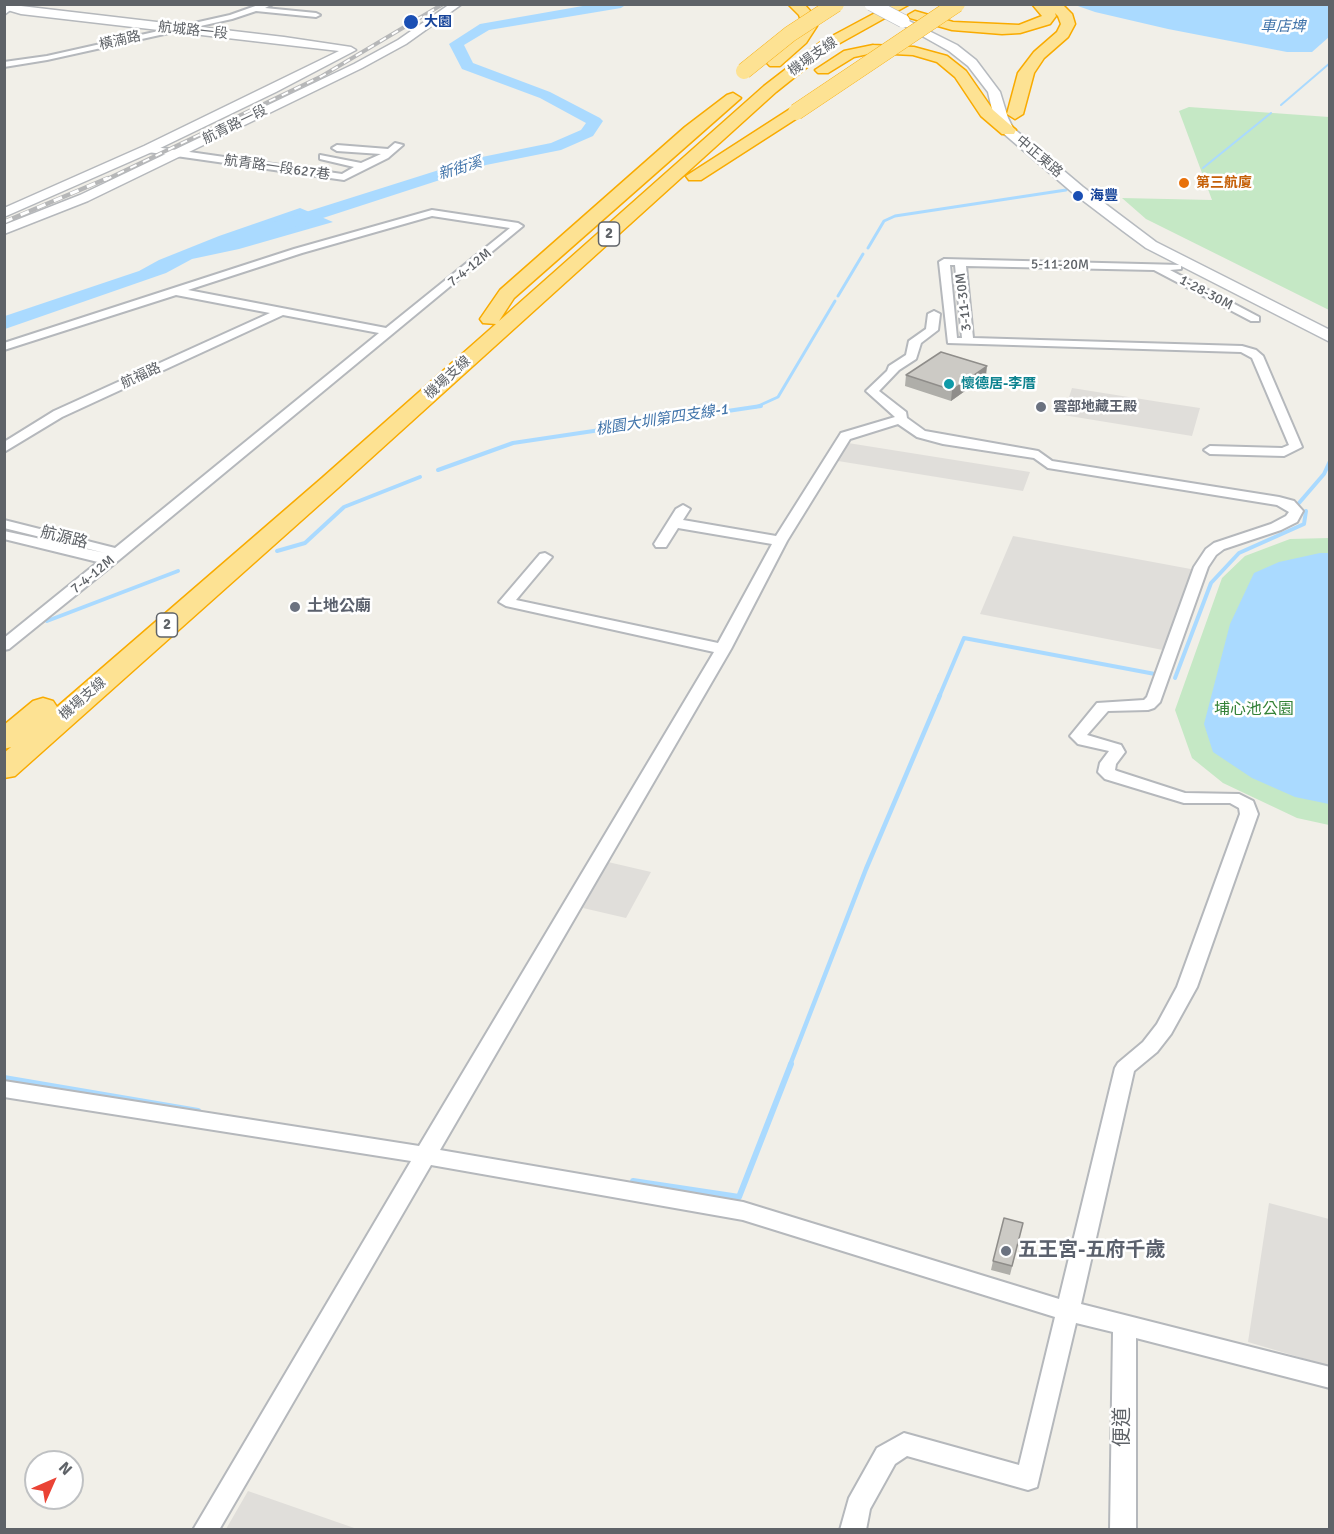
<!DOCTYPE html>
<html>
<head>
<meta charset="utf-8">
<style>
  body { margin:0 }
  #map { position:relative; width:1334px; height:1534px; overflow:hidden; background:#f1efe8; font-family:Signika,sans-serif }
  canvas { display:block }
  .frame { position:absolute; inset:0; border:6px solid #5f6368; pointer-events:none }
  .north { position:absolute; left:24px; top:1450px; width:60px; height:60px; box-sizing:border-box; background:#fff; border:2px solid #bfc1c3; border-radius:50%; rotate:45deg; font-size:16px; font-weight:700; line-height:24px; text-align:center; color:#5f6368 }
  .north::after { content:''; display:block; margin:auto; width:21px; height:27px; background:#ea4335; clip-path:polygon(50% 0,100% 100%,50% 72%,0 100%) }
</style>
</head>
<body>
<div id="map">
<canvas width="1334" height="1534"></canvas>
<div class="frame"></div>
<div class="north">N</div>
</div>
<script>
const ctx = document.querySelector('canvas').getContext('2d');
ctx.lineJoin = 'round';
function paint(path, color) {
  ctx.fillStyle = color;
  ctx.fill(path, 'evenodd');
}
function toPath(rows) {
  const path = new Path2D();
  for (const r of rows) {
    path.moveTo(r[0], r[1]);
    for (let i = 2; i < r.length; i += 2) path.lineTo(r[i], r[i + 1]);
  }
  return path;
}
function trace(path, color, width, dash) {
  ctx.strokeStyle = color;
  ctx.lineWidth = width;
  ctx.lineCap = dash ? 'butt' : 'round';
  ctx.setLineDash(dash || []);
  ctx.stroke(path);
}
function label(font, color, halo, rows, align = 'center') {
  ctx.font = font + ' Signika,"Noto Sans TC",sans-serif';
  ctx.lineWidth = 5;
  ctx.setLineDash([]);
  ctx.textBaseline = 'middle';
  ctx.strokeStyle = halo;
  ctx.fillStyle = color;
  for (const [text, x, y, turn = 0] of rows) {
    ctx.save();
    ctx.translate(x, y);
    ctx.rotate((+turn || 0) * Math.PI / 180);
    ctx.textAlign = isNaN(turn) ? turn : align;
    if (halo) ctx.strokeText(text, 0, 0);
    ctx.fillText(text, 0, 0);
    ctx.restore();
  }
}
paint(toPath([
  [1072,388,1160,402,1200,408,1192,436,1063,415],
  [848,443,1030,472,1023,491,838,461],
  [1013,536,1196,570,1168,651,980,614],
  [608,862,651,872,626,918,583,908],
  [1269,1203,1329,1219,1329,1366,1248,1342],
  [248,1491,357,1529,226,1529]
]), '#e0deda');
paint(toPath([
  [1189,107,1329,117,1329,310,1146,219,1122,198,1212,200,1179,111],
  [1329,538,1329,825,1297,818,1223,783,1192,758,1175,710,1222,578,1245,556,1290,539]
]), '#c5e8c5');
paint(toPath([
  [1075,5,1329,5,1329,37,1312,52,1287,52,1168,29,1095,12],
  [300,208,333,222,239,249,192,259,166,273,5,329,5,316,139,271,159,260,219,236],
  [1320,553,1330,553,1329,804,1295,797,1252,778,1213,752,1204,724,1230,624,1254,573,1279,562]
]), '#aadaff');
trace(toPath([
  [1281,105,1330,63],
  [1203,168,1271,113]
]), '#aadaff', 2);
trace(toPath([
  [868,248,884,221,895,216,1066,190],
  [838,296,863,254],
  [756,407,778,397,835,301]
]), '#aadaff', 3);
trace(toPath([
  [438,470,513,443,761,406],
  [1299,503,1324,474,1330,461],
  [277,551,305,543,344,507,420,477],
  [47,621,178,571],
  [1175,678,1211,583,1239,553,1304,524,1306,511],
  [939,697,964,638,1155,674]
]), '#aadaff', 4);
trace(toPath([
  [790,1065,866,869,940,695]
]), '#aadaff', 4.5);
trace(toPath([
  [4,1078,198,1111],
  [633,1181,739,1197,791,1064]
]), '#aadaff', 6);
paint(toPath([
  [594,4,627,4,621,8,489,30,464,45,473,63,550,92,600,118,603,121,593,136,561,150,486,165,283,231,271,231,268,227,271,223,477,158,551,143,581,130,586,123,540,98,462,69,449,44,480,24,594,4]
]), '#aadaff');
const minor = toPath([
  [261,4,273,4,265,8,316,13,320,15,316,17,256,11,232,19,47,60,4,67,4,62,47,56,230,15,261,4],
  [395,143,403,145,388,158,344,180,148,152,143,149,148,146,342,174,354,167,320,159,320,155,361,163,381,154,337,151,332,148,337,145,388,149,395,143],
  [432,210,518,223,523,226,119,560,9,649,4,650,4,638,98,562,4,539,4,531,105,553,4,528,4,520,115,548,379,333,283,315,62,417,4,452,4,442,54,411,270,313,176,295,4,350,4,343,294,249,432,210],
  [432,216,510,228,386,328,188,290,302,253,432,216],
  [944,259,1181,265,1181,269,1170,270,1259,317,1259,321,1251,321,1154,270,966,266,973,338,1242,346,1256,350,1263,356,1302,447,1284,456,1210,454,1204,450,1210,446,1282,448,1289,445,1252,358,1241,352,948,343,939,262,944,259],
  [950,265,955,265,962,338,957,338,950,265],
  [934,311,940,314,938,330,921,343,916,359,899,370,879,391,906,412,907,418,925,431,1038,451,1052,461,1279,497,1294,501,1303,511,1297,522,1281,530,1224,549,1216,555,1208,567,1160,702,1154,708,1148,710,1108,711,1087,735,1121,745,1125,752,1116,764,1115,770,1117,771,1185,793,1239,794,1253,801,1258,814,1197,987,1171,1034,1157,1052,1134,1071,1081,1304,1330,1367,1330,1388,1136,1338,1136,1530,1110,1530,1113,1332,1076,1323,1037,1487,1028,1490,907,1456,895,1464,870,1509,866,1530,840,1530,849,1498,877,1448,904,1433,1019,1465,1055,1317,743,1220,431,1165,219,1530,193,1530,411,1161,4,1097,4,1081,419,1146,714,652,506,606,499,602,540,554,545,553,552,557,516,600,718,643,772,544,678,528,666,547,656,547,654,544,676,509,683,505,690,509,683,520,776,536,841,433,895,417,866,391,887,371,889,366,906,355,909,341,926,329,928,314,934,311],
  [898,424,917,437,943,444,1034,458,1048,468,1277,505,1289,512,1286,516,1271,524,1214,543,1206,549,1194,567,1147,697,1144,700,1097,703,1070,736,1078,744,1109,751,1100,763,1098,772,1105,779,1184,803,1230,803,1239,808,1240,814,1177,987,1157,1024,1143,1042,1118,1063,1115,1068,1059,1299,743,1202,440,1150,731,649,787,541,850,439,898,424]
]);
const tertiary = toPath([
  [4,4,284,37,351,47,356,50,276,92,152,152,4,217,4,208,144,146,339,51,21,14,4,9,4,4],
  [450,4,462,4,406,44,362,68,88,201,4,234,4,225,80,195,354,64,398,40,450,4]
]);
const secondary = toPath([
  [6,4,18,4,4,15,6,4],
  [903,18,957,45,976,60,1000,92,1008,118,1013,128,1083,187,1156,242,1330,330,1330,342,1146,248,1123,231,1073,193,1003,133,994,118,988,92,968,66,949,51,899,23,899,19,903,18]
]);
const motorway = toPath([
  [788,4,804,4,812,13,817,26,806,43,780,66,770,66,767,63,770,60,796,37,803,26,799,15,788,4],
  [892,4,910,4,831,48,776,92,338,488,15,776,4,778,4,753,11,747,4,749,4,725,33,701,43,698,53,701,57,707,322,478,496,324,483,323,480,319,500,290,685,127,727,95,733,93,741,98,514,298,499,321,764,86,821,42,892,4],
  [1032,4,1062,4,1072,14,1075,24,1068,37,1044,58,1034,73,1023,114,1015,119,1007,114,1018,73,1034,52,1057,32,1061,24,1058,16,1055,13,1056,16,1050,24,1020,33,1002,34,952,30,910,18,908,15,915,11,953,22,1019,25,1042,16,1032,4],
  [873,45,914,47,947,56,966,71,993,110,1016,130,1014,134,1002,134,981,116,955,77,937,62,913,55,873,53,854,57,828,73,818,73,815,70,844,51,873,45],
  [796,107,804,112,802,115,701,180,689,180,686,176,790,109,796,107]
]);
trace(minor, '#b5b8bc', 4);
trace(tertiary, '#b5b8bc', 3);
trace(secondary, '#b6babf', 3);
trace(motorway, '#f9ab00', 3);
paint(minor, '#fff');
paint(tertiary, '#fff');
paint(secondary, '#fff');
paint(motorway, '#fde293');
const railFar1 = toPath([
  [105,180,322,76,443,4]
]);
const rail = toPath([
  [4,222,108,178]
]);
trace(railFar1, '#b6b7b8', 4);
trace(rail, '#b6b7b8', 4.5);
trace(railFar1, '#fff', 2, [7]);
trace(rail, '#fff', 3, [9]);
const secondaryBridge = toPath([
  [871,4,903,21]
]);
const motorwayBridge = toPath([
  [744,71,790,34,836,4],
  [796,112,957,4]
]);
trace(secondaryBridge, '#b6babf', 14, []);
trace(motorwayBridge, '#f9ab00', 17, []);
trace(secondaryBridge, '#fff', 13);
trace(motorwayBridge, '#fde293', 16);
paint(toPath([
  [906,375,986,376,951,401,905,386],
  [1023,1223,1010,1275,991,1270,993,1261]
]), '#afaea9');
paint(toPath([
  [987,366,986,376,951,401,952,390]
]), '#8f8d8a');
const building = toPath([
  [941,352,987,366,952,390,906,375,941,352],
  [1004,1218,1023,1223,1012,1266,993,1261,1004,1218]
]);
paint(building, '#cccac5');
trace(building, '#8f8d8a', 1.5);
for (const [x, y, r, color] of [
  [411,22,8,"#1a4fb4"],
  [1184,183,6,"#e8710a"],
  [1078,196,6,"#1a4fb4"],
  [949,384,6,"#0f9aa8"],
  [1041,407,6,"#6b7280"],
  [295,607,6,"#6b7280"],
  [1006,1251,6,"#6b7280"]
]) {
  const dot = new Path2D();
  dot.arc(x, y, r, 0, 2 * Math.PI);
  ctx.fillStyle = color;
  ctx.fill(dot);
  trace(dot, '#fff', 2);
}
label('bold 14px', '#164399', '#fff', [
  ["大園",424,22],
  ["海豐",1090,196]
], 'left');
label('14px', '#5f6368', '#fff', [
  ["航城路一段",193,31,6],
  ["橫湳路",120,41,-13],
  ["機場支線",813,57,-35],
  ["航青路一段",235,125,-26],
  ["中正東路",1039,157,40],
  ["航青路一段627巷",277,168,8],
  ["5-11-20M",1060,265,1],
  ["7-4-12M",470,268,-39],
  ["1-28-30M",1206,293,28],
  ["3-11-30M",964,302,-96],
  ["航福路",141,376,-25],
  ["機場支線",448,378,-42],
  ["7-4-12M",93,575,-39],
  ["機場支線",83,699,-41]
]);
label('bold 14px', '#c56008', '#fff', [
  ["第三航廈",1196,183]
], 'left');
label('bold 14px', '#0d838f', '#fff', [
  ["懷德居-李厝",961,384]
], 'left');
label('bold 14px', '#5b616d', '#fff', [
  ["雲部地藏王殿",1053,407]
], 'left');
label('italic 15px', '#4174aa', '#fff', [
  ["車店埤",1283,27],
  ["新街溪",460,169,-17],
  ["桃園大圳第四支線-1",662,420,-9]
]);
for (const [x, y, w] of [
  [609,234,21],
  [167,625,21]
]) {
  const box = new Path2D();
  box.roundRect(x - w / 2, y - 12, w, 24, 4.5);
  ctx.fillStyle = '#fff';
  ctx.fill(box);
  trace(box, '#5f6368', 1.5);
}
label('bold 15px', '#5f6368', null, [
  ["2",609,234],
  ["2",167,625]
]);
label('16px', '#5f6368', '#fff', [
  ["航源路",64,538,14]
]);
label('bold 16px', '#5b616d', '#fff', [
  ["土地公廟",307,607]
], 'left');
label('16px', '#348238', '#fff', [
  ["埔心池公園",1254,710]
]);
label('bold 20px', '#5b616d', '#fff', [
  ["五王宮-五府千歲",1018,1251]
], 'left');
label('20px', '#5f6368', '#fff', [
  ["便道",1123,1427,-90]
]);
</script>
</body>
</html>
